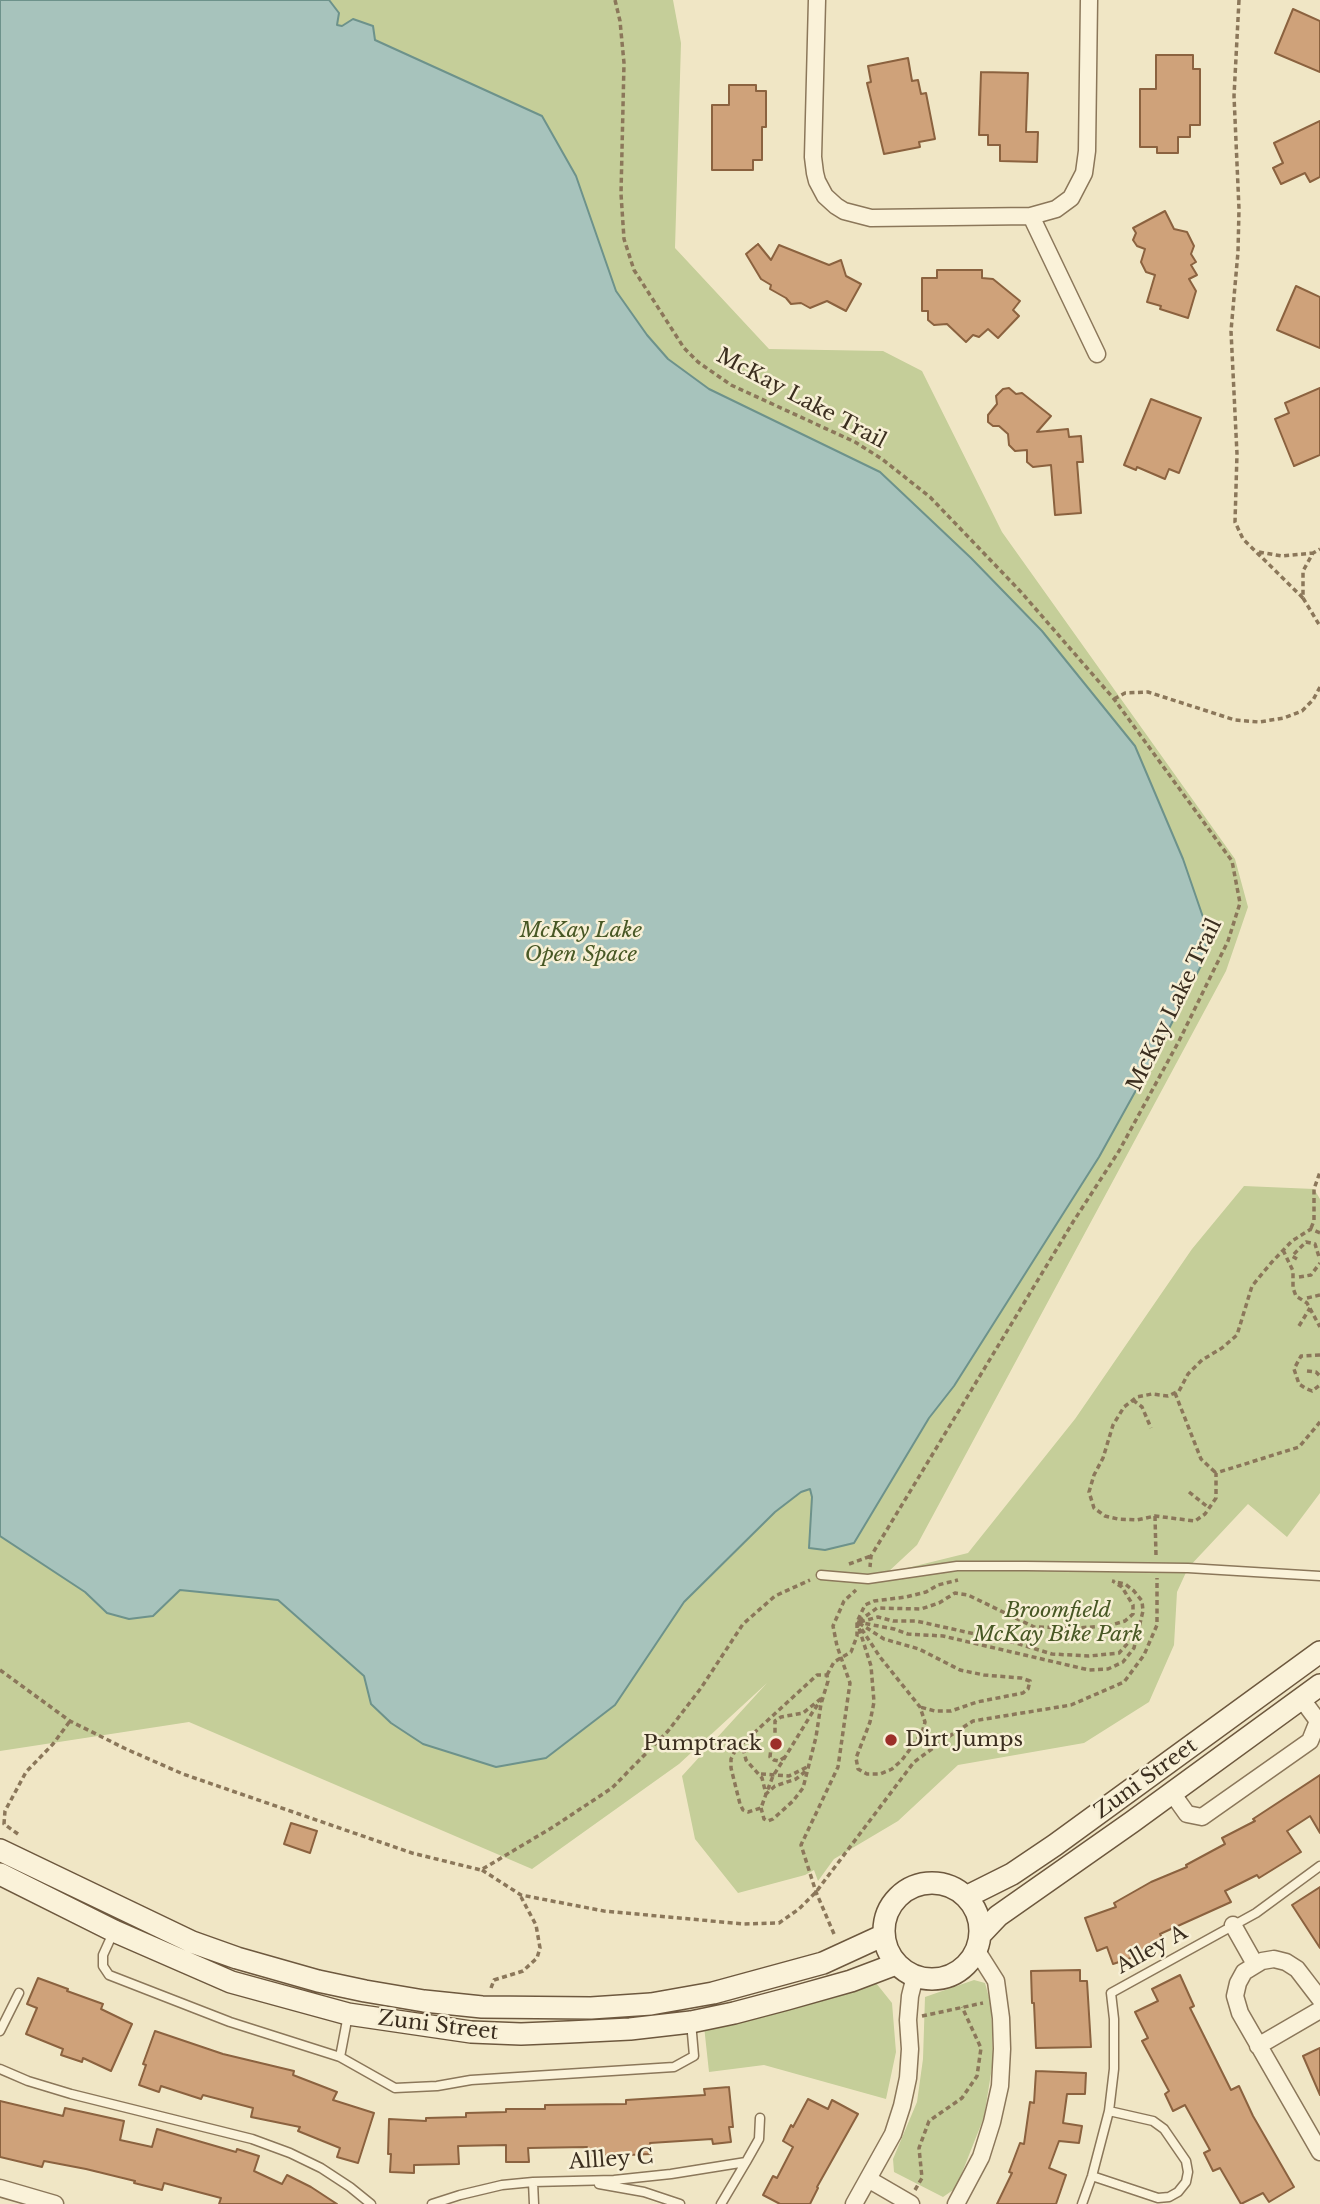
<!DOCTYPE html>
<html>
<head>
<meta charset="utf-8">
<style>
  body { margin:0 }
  canvas { display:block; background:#f0e6c5 }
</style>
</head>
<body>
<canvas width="1320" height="2204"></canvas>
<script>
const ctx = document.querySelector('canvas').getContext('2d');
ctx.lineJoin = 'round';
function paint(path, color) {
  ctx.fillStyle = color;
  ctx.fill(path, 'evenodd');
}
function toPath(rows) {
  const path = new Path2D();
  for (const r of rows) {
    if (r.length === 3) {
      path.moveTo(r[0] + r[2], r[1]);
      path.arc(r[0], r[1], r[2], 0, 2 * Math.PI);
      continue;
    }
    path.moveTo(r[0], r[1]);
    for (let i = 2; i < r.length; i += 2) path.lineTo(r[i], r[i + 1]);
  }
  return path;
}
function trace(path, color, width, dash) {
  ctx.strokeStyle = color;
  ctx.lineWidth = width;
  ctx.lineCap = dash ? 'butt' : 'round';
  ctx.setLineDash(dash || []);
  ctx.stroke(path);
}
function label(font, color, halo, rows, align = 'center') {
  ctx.font = font + ' "Libre Baskerville",serif';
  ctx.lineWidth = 5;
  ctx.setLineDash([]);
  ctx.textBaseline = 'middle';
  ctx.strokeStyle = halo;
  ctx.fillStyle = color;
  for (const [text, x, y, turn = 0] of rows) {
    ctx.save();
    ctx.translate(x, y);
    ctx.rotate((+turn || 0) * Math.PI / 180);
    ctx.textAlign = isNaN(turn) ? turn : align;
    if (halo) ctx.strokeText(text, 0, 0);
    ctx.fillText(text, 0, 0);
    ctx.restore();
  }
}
paint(toPath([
  [0,0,673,0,681,43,675,248,769,349,883,351,922,371,1002,532,1235,859,1248,907,1226,971,917,1545,887,1573,968,1553,1075,1419,1192,1249,1244,1186,1314,1189,1320,1199,1320,1493,1287,1537,1248,1504,1188,1568,1177,1592,1174,1645,1149,1702,1084,1743,958,1765,898,1821,834,1859,818,1881,814,1870,805,1875,738,1893,695,1839,682,1776,767,1683,679,1764,532,1869,189,1722,0,1751],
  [974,1980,985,1983,991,2005,993,2061,984,2117,956,2188,943,2197,894,2172,893,2159,917,2102,923,2059,925,1997],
  [876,1983,892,2003,896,2052,886,2099,764,2065,709,2072,704,2026]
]), '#c5ce99');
const water = toPath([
  [0,0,329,0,339,13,337,25,342,26,353,19,373,26,375,40,542,116,576,176,616,291,647,335,668,359,709,389,880,472,971,558,1042,631,1135,746,1183,859,1204,920,1207,954,1155,1056,1099,1157,954,1386,929,1418,854,1543,825,1550,809,1548,812,1497,810,1489,801,1492,775,1512,684,1602,615,1705,546,1758,496,1767,423,1744,391,1723,371,1704,364,1676,278,1600,180,1590,153,1616,129,1619,107,1613,85,1592,0,1536,0,0]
]);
paint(water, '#a7c3bc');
trace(water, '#6d928b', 2);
const building = toPath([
  [1293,9,1320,21,1320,72,1275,53,1293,9],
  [1156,55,1193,55,1193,69,1200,69,1200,125,1190,125,1190,137,1178,137,1178,153,1157,153,1157,147,1140,147,1140,89,1156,89,1156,55],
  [908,58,912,81,918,80,921,94,926,93,935,139,919,142,920,147,884,154,867,83,871,82,868,66,908,58],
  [981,72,1028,73,1026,132,1038,132,1037,162,1000,161,1000,145,988,145,988,135,979,135,981,72],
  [729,85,756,85,756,91,766,91,766,127,762,127,762,160,753,160,753,170,712,170,712,105,729,105,729,85],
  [1320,121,1320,177,1310,182,1305,173,1281,184,1273,168,1283,163,1274,143,1320,121],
  [1165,211,1174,229,1187,232,1194,246,1191,254,1196,262,1191,265,1197,275,1189,279,1196,291,1188,318,1160,309,1161,306,1147,302,1155,275,1146,272,1141,262,1145,249,1137,246,1133,240,1136,233,1133,228,1165,211],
  [758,244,771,260,779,245,829,265,841,260,846,276,861,284,846,311,827,301,810,308,801,303,791,304,786,298,770,289,771,285,761,279,746,254,758,244],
  [937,270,982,270,982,278,993,279,1020,301,1013,310,1019,316,998,338,988,329,979,337,973,335,966,342,947,324,934,325,928,320,928,311,922,311,922,278,937,278,937,270],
  [1296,286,1320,297,1320,348,1277,330,1296,286],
  [1009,388,1016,394,1022,393,1051,416,1037,432,1068,429,1069,437,1081,436,1083,462,1077,462,1081,513,1055,515,1051,465,1033,467,1027,462,1027,450,1015,451,1009,445,1008,434,999,426,993,426,988,422,988,415,997,404,996,396,1003,389,1009,388],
  [1320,388,1320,455,1294,466,1275,419,1289,413,1285,403,1320,388],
  [1151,399,1201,418,1179,473,1169,469,1165,479,1137,467,1136,470,1124,465,1151,399],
  [1320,1775,1320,1833,1310,1816,1287,1831,1301,1852,1259,1878,1257,1875,1225,1891,1231,1902,1160,1934,1163,1940,1131,1958,1113,1964,1107,1947,1097,1951,1085,1918,1116,1907,1114,1903,1151,1882,1187,1867,1186,1865,1225,1844,1222,1838,1255,1821,1253,1819,1320,1775],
  [291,1823,317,1831,310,1853,284,1844,291,1823],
  [1320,1887,1320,1948,1292,1905,1320,1887],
  [1080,1970,1080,1981,1087,1981,1091,2047,1036,2048,1034,2003,1032,2003,1031,1971,1080,1970],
  [1180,1975,1194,2006,1190,2008,1231,2090,1239,2086,1253,2116,1294,2187,1269,2202,1263,2193,1241,2204,1220,2168,1213,2171,1204,2153,1210,2150,1185,2105,1173,2111,1165,2094,1169,2091,1142,2041,1148,2038,1135,2012,1158,2001,1152,1989,1180,1975],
  [38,1978,68,1989,67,1991,103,2004,101,2009,132,2024,111,2071,83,2058,82,2062,61,2055,63,2049,26,2034,37,2008,27,2004,38,1978],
  [155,2031,223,2054,294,2071,293,2075,337,2092,333,2100,374,2113,358,2163,337,2157,340,2148,298,2131,300,2127,251,2117,253,2108,203,2095,201,2099,161,2086,159,2092,139,2085,146,2065,143,2064,155,2031],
  [1320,2048,1320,2095,1303,2056,1320,2048],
  [1036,2071,1086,2073,1085,2094,1067,2094,1063,2123,1082,2126,1079,2143,1059,2141,1049,2168,1066,2175,1056,2204,997,2204,1012,2173,1009,2172,1020,2143,1024,2144,1030,2102,1034,2103,1036,2071],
  [729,2087,733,2127,729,2127,731,2142,713,2144,712,2139,650,2143,651,2154,628,2155,587,2156,587,2147,528,2148,529,2162,506,2162,506,2145,458,2146,459,2164,414,2165,414,2173,390,2172,391,2154,388,2154,389,2119,426,2121,426,2118,466,2117,466,2113,506,2112,506,2109,545,2109,545,2105,626,2104,626,2100,705,2095,704,2089,729,2087],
  [808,2099,828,2109,832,2100,858,2114,817,2187,818,2188,810,2204,780,2204,763,2195,773,2176,777,2178,793,2147,783,2141,791,2125,793,2127,808,2099],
  [0,2101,63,2116,65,2108,124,2121,120,2140,152,2147,157,2129,236,2152,237,2149,259,2156,254,2171,282,2184,287,2175,311,2187,337,2204,219,2204,221,2198,164,2183,162,2190,134,2183,135,2181,86,2169,44,2161,42,2167,0,2157,0,2101]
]);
paint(building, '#cfa27a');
trace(building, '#8b623f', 2);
const service = toPath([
  [821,1575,868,1579,957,1566,1026,1566,1188,1568,1320,1576],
  [113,1933,103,1955,103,1966,109,1975,230,2022,340,2057,395,2088,437,2086,471,2080,674,2067,694,2056,691,2022],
  [0,2031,19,1993],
  [340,2057,348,2015],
  [0,2069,28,2081,71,2094,252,2139,290,2153,321,2168,350,2187,371,2204],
  [1092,2176,1158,2198,1169,2197,1178,2192,1186,2182,1188,2172,1186,2161,1164,2129,1153,2121,1109,2111],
  [533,2182,534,2204],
  [599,2184,644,2192,680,2204],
  [432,2204,460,2195,502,2185,533,2182,614,2180,671,2174,746,2162,759,2139,760,2118],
  [721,2204,746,2162],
  [1082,2204,1092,2176,1109,2111,1114,2069,1114,2019,1111,1993,1256,1913,1320,1866]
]);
const minor = toPath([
  [817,0,813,157,815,173,817,181,825,196,836,206,844,211,871,218,1031,216,1056,209,1071,198,1084,173,1087,151,1089,0],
  [1031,216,1097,354],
  [1172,1793,1187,1814,1202,1817,1310,1741,1318,1721,1301,1698],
  [1233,1925,1255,1964],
  [1320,1999,1297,1969,1286,1962,1274,1959,1262,1961,1244,1972,1238,1983,1235,1996,1240,2013,1320,2152],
  [1258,2046,1320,2010],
  [868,2179,911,2204],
  [0,2188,55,2204],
  [854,2204,893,2134,902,2106,908,2078,910,2049,908,2020,910,1996,915,1976],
  [956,2204,981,2157,992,2122,1000,2086,1002,2049,1001,2018,996,1981,977,1951]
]);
const secondary = toPath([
  [0,1850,192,1942,237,1958,318,1981,365,1991,424,2001,482,2007,591,2008,651,2004,713,1993,823,1963,884,1935],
  [0,1874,114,1931,231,1982,348,2014,471,2032,521,2034,569,2032,630,2029,691,2022,734,2013,787,1999,851,1981,896,1964],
  [932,1931,48],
  [966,1897,1012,1874,1055,1845,1320,1652],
  [980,1935,998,1916,1132,1822,1320,1685]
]);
trace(service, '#8b775a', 11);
trace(minor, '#8b775a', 19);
trace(secondary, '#6d583e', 24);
trace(toPath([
  [615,0,620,21,624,63,621,194,624,239,634,270,684,348,698,362,731,385,855,442,882,459,930,497,1021,592,1114,699,1232,861,1240,903,1228,941,1179,1041,1119,1151,1073,1222,871,1556,870,1567],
  [1239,0,1234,96,1239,209,1238,252,1231,331,1237,454,1235,522,1243,539,1303,598,1303,571,1313,553,1320,549],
  [1259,552,1282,556,1313,553],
  [1303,598,1320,626],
  [1114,699,1125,693,1148,692,1235,720,1259,722,1284,718,1302,711,1313,700,1320,687],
  [1311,1228,1314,1221,1314,1189,1320,1172],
  [1320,1233,1311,1229,1292,1241,1271,1263,1252,1286,1237,1335,1222,1348,1202,1360,1188,1374,1179,1391,1168,1396,1152,1394,1137,1397,1124,1407,1113,1425,1103,1458,1094,1475,1089,1492,1094,1508,1105,1516,1118,1519,1137,1520,1155,1516,1195,1521,1205,1514,1216,1498,1216,1473,1299,1447,1320,1422],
  [1283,1250,1293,1271,1293,1288,1296,1296,1307,1303,1320,1327],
  [1297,1259,1292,1256,1306,1242,1315,1244,1319,1257],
  [1299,1277,1311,1275,1320,1263],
  [1307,1298,1320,1295],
  [1299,1326,1310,1308],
  [1320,1355,1301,1356,1294,1369,1299,1384,1305,1388,1312,1391,1320,1385],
  [1307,1371,1316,1372,1320,1376],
  [1175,1393,1201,1459,1216,1473],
  [1133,1400,1142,1407,1151,1428],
  [1189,1492,1209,1508],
  [1155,1516,1156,1556],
  [849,1564,871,1556],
  [859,1621,877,1608,921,1609,939,1603,955,1593,968,1595,1034,1627,1076,1628,1108,1626,1125,1621,1133,1614,1133,1605,1128,1597,1122,1587,1114,1582],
  [857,1622,894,1629,908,1634,943,1636,1089,1670,1108,1669,1123,1662,1134,1648,1143,1611,1142,1601,1134,1591,1125,1584,1112,1581],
  [857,1622,880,1657,920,1707,925,1722,922,1733,902,1760,892,1769,880,1774,867,1774,858,1769,856,1758,870,1722,874,1702,871,1666,857,1622],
  [860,1622,878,1617,893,1621,916,1621,1016,1643,1052,1654,1089,1656,1119,1653,1138,1632],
  [859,1623,884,1639,919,1649,960,1670,984,1675,1021,1678,1030,1681,1028,1689,1023,1693,977,1702,951,1711,935,1711,920,1707],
  [0,1670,70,1721,126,1749,183,1774,412,1853,481,1870,553,1827,612,1788,668,1731,701,1688,743,1624,775,1596,810,1580],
  [827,1675,834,1662,851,1652,857,1636,857,1622,865,1605,874,1601,906,1597,926,1592,938,1585,958,1580],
  [742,1744,735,1751,731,1759,731,1768,740,1804,743,1810,748,1812,761,1808,766,1794,762,1778,746,1760,742,1744,817,1675,827,1675,828,1681,821,1704,816,1737,803,1788,793,1801,773,1819,768,1821,764,1819,761,1808],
  [785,1757,779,1761,774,1760,770,1757,771,1748,775,1740,775,1721,781,1717,803,1713,823,1697,812,1713,782,1762,773,1776,766,1794,775,1786,796,1779,807,1770],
  [761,1774,789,1776,809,1766],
  [18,1834,4,1824,5,1811,26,1772,53,1744,70,1721],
  [482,1870,521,1895,604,1911,744,1924,779,1923,799,1909,816,1892,914,1762,948,1737,973,1721,1071,1705,1124,1682,1144,1655,1157,1625,1157,1578],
  [834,1934,816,1892,801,1845,838,1767,850,1683,837,1646,833,1626,844,1601,856,1590],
  [491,1988,494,1980,523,1971,537,1958,540,1948,536,1925,521,1897],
  [922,2016,983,2003],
  [915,2190,922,2178,919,2148,929,2121,962,2098,977,2076,981,2048,962,2007]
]), '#8b775a', 3.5, [5, 3.5]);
trace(service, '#faf2d9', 8);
trace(minor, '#faf2d9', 16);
trace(secondary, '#faf2d9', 21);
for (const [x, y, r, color] of [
  [891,1740,7,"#9c2f29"],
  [776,1744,7,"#9c2f29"]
]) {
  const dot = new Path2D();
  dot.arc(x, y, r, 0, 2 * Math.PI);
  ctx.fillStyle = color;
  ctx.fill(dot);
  trace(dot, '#f7efd5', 2.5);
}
label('21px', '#3b2e1f', '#f7efd5', [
  ["McKay Lake Trail",801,399,28],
  ["McKay Lake Trail",1175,1005,-64],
  ["Zuni Street",1146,1779,-36],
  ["Alley A",1152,1950,-29],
  ["Zuni Street",438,2026,7],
  ["Allley C",611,2160,-4]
]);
label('italic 21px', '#485825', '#f7efd5', [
  ["McKay Lake",581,931],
  ["Open Space",581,955],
  ["Broomfield",1058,1611],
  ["McKay Bike Park",1058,1635]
]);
label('21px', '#3b2e1f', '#f7efd5', [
  ["Dirt Jumps",905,1740],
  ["Pumptrack",762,1744,"right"]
], 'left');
</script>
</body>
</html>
